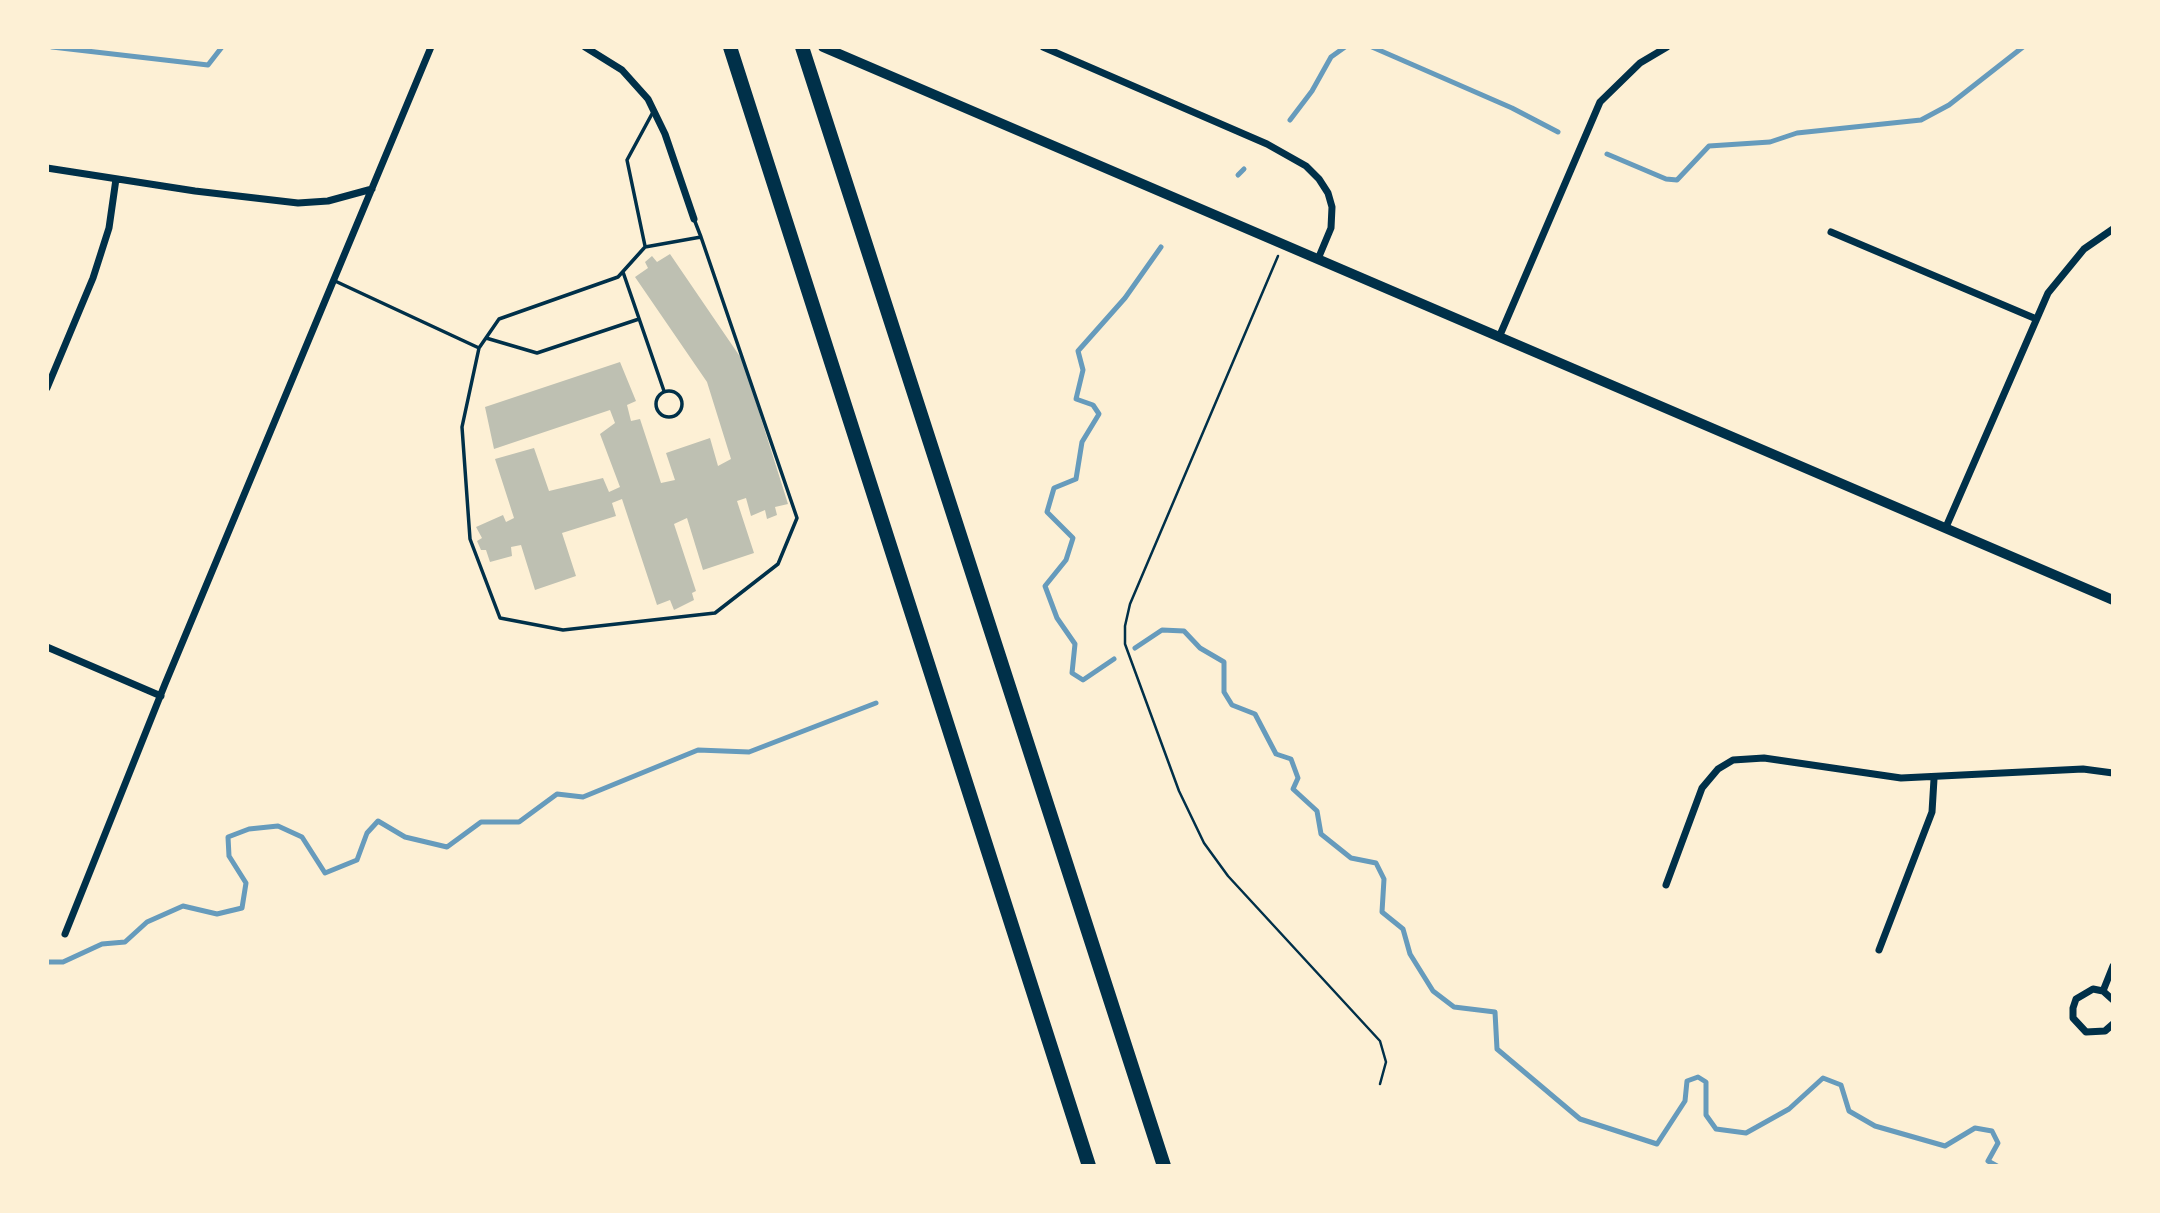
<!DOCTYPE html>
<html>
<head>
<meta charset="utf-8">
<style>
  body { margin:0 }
  #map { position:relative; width:2160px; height:1213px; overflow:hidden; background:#fdf0d5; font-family:"DM Sans",sans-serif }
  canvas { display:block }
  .frame { position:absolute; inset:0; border:49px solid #fdf0d5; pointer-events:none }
</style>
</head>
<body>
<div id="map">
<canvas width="2160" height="1213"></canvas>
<div class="frame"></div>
</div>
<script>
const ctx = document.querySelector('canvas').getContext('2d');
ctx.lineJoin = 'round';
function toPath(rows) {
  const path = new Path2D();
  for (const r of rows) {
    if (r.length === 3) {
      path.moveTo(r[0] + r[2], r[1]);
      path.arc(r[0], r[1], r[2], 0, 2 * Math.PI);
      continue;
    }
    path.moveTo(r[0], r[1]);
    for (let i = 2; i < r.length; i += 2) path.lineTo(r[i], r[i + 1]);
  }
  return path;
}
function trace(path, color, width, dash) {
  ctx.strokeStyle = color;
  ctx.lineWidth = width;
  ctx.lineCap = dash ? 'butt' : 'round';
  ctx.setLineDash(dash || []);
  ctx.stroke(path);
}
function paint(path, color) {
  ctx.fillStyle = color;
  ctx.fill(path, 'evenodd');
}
trace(toPath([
  [52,47,208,65,222,47],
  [1372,47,1512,108,1558,132],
  [1290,120,1312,91,1331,57,1345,47],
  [1607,154,1666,179,1677,180,1709,146,1770,142,1797,133,1921,120,1949,105,2023,47],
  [1238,175,1244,169],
  [1135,648,1162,630,1184,631,1200,648,1224,662,1224,692,1232,705,1255,714,1276,754,1291,759,1298,778,1293,789,1317,811,1321,834,1351,858,1376,863,1384,879,1382,912,1403,929,1410,954,1433,991,1454,1007,1495,1012,1497,1049,1580,1119,1657,1144,1685,1101,1687,1081,1698,1077,1706,1082,1706,1115,1716,1129,1746,1133,1789,1109,1823,1078,1841,1085,1849,1111,1875,1126,1945,1146,1975,1128,1992,1131,1998,1143,1988,1161,1997,1166],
  [1114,659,1083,680,1072,673,1075,644,1057,618,1045,586,1066,560,1073,538,1047,512,1054,488,1076,479,1082,442,1099,414,1093,405,1076,399,1083,370,1078,351,1125,298,1161,247],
  [47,962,63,962,102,944,125,942,147,922,183,906,217,914,242,908,246,883,229,856,228,837,249,829,278,826,302,837,325,873,357,860,367,833,378,821,405,837,447,847,481,822,519,822,557,794,583,797,698,750,749,752,876,703]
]), '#669bbc', 5);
paint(toPath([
  [670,254,743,361,788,504,775,507,777,515,767,519,765,510,751,516,746,498,737,501,754,553,703,570,687,518,674,524,696,591,692,593,694,600,674,610,670,600,657,605,622,499,612,503,616,516,562,533,576,576,535,590,521,545,511,547,512,556,490,562,486,550,481,550,477,541,482,538,476,527,503,515,506,522,514,518,495,459,534,448,549,491,603,478,609,492,620,487,600,434,615,423,610,410,494,449,485,407,620,362,636,401,627,405,631,421,640,419,661,483,675,480,666,453,710,438,718,466,731,459,707,382,635,277,648,268,645,262,652,256,657,262]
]), '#bec0b2');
trace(toPath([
  [1278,256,1130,604,1125,626,1125,644,1179,791,1204,843,1228,876,1380,1041,1386,1062,1380,1084]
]), '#003049', 2.5);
trace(toPath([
  [694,219,701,237,645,247,618,277,499,319,479,348,462,427,470,539,500,618,563,630,715,613,778,564,797,518,701,237],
  [645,246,627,160,653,112],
  [623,272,664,391],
  [335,281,479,348],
  [486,338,537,353,639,319],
  [669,404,13]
]), '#003049', 3.5);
trace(toPath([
  [585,47,622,70,648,99,665,134,694,219],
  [1043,47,1267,144,1306,166,1319,179,1328,193,1332,207,1331,228,1318,259],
  [47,168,195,191,298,203,328,201,372,189],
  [1831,232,2034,318],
  [1500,335,1600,102,1640,63,1667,47],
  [47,388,93,278,109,228,116,179],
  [1946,527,2048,293,2084,249,2113,229],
  [47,647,161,696],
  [1666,885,1702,788,1718,769,1733,760,1764,758,1901,778,2083,769,2113,773],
  [65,934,165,684,431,47],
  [1879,950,1932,812,1934,779],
  [2103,991,2113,966],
  [2113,1000,2103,991,2093,989,2076,999,2073,1008,2073,1018,2086,1032,2105,1031,2113,1024]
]), '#003049', 7);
trace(toPath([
  [823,47,2113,600]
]), '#003049', 10);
trace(toPath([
  [730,47,1089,1166],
  [802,47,1164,1166]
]), '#003049', 14);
</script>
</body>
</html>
